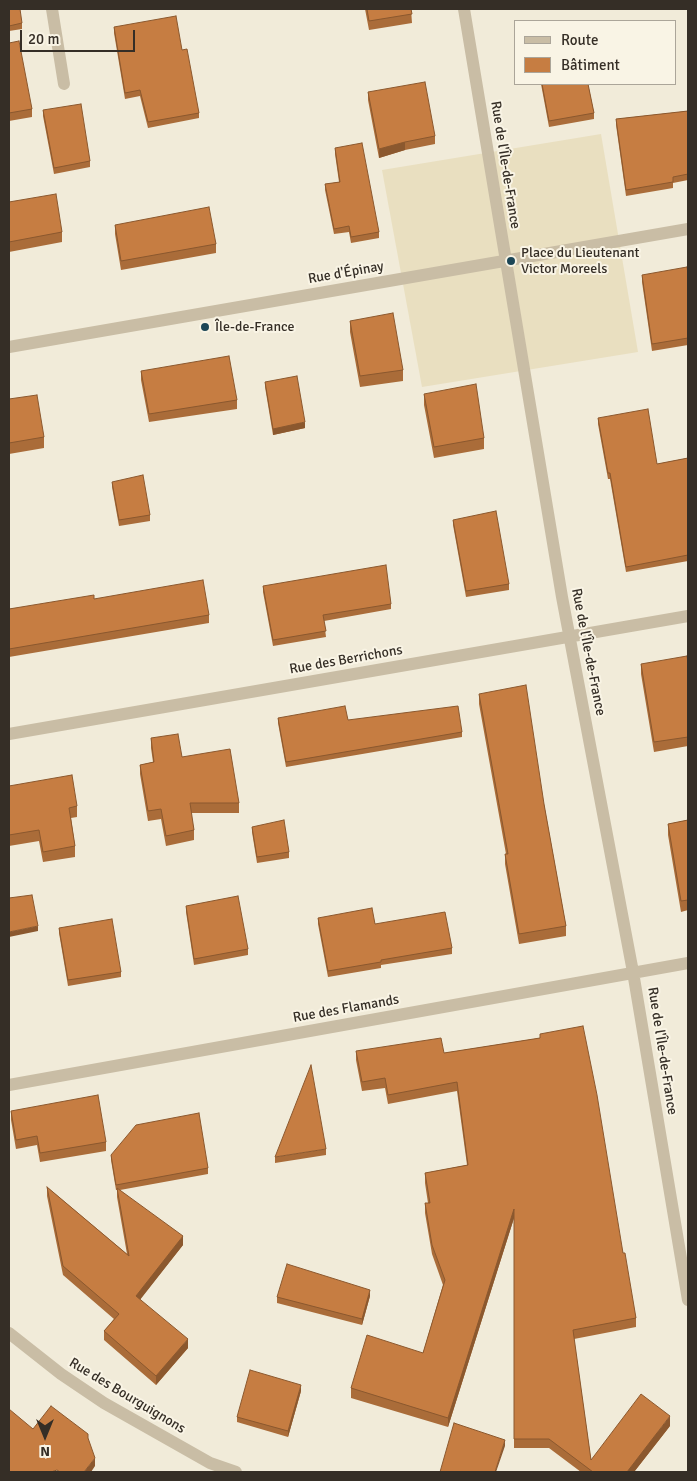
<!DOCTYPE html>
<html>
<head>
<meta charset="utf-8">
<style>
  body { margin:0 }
  #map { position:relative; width:697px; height:1481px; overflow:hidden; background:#f1ebd9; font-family:Signika,sans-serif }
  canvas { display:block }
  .frame { position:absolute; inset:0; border:10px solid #352e26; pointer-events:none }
  .legend { position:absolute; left:514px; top:20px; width:162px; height:65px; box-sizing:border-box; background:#f9f4e5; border:1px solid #aba599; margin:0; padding:6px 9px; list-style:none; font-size:15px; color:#352e26 }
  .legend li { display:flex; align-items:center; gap:10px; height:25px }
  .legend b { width:25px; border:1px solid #aba599 }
  .north { position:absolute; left:20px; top:1411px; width:50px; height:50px; -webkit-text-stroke:4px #f9f4e5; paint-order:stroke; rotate:180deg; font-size:14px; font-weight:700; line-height:20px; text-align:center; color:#352e26 }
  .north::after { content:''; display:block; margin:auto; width:18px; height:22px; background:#352e26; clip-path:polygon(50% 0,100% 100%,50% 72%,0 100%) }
  .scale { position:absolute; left:20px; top:30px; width:115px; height:22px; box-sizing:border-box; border:2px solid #352e26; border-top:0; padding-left:6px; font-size:15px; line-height:18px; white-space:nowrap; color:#352e26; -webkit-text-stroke:4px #f9f4e5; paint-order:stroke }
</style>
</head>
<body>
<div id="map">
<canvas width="697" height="1481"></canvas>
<div class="frame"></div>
<ul class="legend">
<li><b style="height:6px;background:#c9bda5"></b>Route</li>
<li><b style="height:14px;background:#c67d42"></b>Bâtiment</li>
</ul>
<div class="north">N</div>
<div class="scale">20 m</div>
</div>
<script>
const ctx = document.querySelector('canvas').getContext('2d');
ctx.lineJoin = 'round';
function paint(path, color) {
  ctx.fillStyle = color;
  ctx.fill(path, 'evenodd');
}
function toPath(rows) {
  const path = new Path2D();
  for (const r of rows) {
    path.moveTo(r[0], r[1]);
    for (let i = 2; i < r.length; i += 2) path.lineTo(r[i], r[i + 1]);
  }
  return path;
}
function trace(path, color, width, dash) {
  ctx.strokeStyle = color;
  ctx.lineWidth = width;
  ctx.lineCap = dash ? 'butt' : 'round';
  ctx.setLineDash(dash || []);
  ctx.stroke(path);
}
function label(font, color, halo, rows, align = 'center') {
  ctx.font = font + ' Signika,sans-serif';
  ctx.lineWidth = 4;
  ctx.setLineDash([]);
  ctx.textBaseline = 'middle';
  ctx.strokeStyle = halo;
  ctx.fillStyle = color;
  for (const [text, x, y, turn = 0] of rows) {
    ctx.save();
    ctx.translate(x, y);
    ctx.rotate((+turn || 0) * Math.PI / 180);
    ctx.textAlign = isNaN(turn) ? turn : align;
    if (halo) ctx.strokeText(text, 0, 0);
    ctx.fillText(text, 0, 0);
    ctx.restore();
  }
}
paint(toPath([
  [601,134,638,352,422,387,382,170]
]), '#e9dfc0');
trace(toPath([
  [52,9,64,84],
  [464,9,562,597,633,972,688,1300],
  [9,347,688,229],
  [9,734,688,616],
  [9,1085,688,963],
  [9,1333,61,1374,104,1403,210,1463,236,1472]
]), '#c9bda5', 12);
paint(toPath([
  [9,9,22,23,22,29,9,31],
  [365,9,411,9,412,23,369,30],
  [114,27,182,50,199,113,199,118,148,128,140,96,125,99,114,33],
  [9,43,32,109,32,117,9,121],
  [541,84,588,84,594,113,594,119,549,127],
  [368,92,435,136,435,144,405,150,379,158,368,100],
  [43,110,90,161,90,167,54,174,43,116],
  [688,111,688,180,673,183,673,188,626,196,616,125,616,119],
  [335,148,379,232,379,238,351,243,349,232,334,234,325,190,325,184,339,182,335,154],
  [9,202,62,232,62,242,9,252],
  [115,225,216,244,216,253,121,270,115,234],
  [688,273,688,345,652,351,642,282,642,275],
  [350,321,403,370,403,381,360,387,350,332],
  [141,371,237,400,237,409,149,422,141,380],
  [265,382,305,428,273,435,265,387],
  [424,394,484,438,484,449,434,458,424,405],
  [9,399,44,437,44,448,9,454],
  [598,418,657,464,688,458,688,561,626,572,610,479,608,479,598,424],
  [112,482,150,515,150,521,119,526,112,487],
  [453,520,509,584,509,590,466,597,453,525],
  [263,586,391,604,391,609,324,621,326,637,273,646,263,592],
  [94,599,209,615,209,623,9,657,9,609],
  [688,662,688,746,654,752,641,674,641,664],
  [479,694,544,804,566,926,566,936,519,944,505,864,505,854,506,854,479,704],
  [278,718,348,720,462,732,462,737,286,767,278,723],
  [151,738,182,757,239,803,239,813,191,813,194,830,194,840,166,846,161,819,148,821,140,774,140,765,153,762,151,748],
  [9,786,77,806,77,817,71,818,75,846,75,857,43,862,39,841,9,846],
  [688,820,688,910,681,912,668,835,668,824],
  [252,827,289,852,289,858,257,863,252,832],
  [186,906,248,949,248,955,194,965,186,912],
  [318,918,375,924,452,948,452,954,381,965,381,968,328,977,318,924],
  [59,928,121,972,121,977,68,986,59,933],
  [540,1034,623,1253,636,1318,636,1327,574,1339,591,1460,670,1426,634,1472,581,1472,549,1448,514,1448,514,1218,448,1427,351,1398,351,1388,423,1353,443,1285,432,1254,425,1213,425,1203,428,1203,425,1183,425,1173,467,1165,457,1091,388,1104,385,1088,362,1091,356,1060,356,1051,444,1053,540,1038],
  [11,1111,106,1142,106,1151,40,1162,37,1145,16,1149,11,1120],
  [326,1149,326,1155,275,1163,275,1157],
  [111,1155,208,1168,208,1174,120,1190,183,1245,140,1299,188,1348,156,1385,104,1340,104,1331,114,1319,63,1275,47,1196,47,1187,127,1254,117,1197,117,1190,116,1190,111,1160],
  [370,1296,362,1325,277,1303,277,1297],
  [301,1391,288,1437,237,1422,237,1417]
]), '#aa6c39');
paint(toPath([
  [405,142,405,150,379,158,379,149],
  [305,422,305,428,273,435,273,429],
  [38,926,38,931,9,937,9,932],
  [514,1209,514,1218,448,1427,448,1418],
  [183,1236,183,1245,136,1305,136,1296],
  [370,1290,370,1296,362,1325,362,1319],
  [188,1339,188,1348,156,1385,156,1376],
  [301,1385,301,1391,288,1437,288,1431],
  [670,1416,670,1426,634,1472,627,1472],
  [505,1440,505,1446,496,1472,495,1472],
  [95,1458,95,1466,91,1472,84,1472]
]), '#8b582e');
const building = toPath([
  [9,9,20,9,22,23,9,26,9,9],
  [367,9,411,9,412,14,369,21,367,9],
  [176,16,182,50,187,49,199,113,148,122,140,90,125,93,114,27,176,16],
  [19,41,32,109,9,113,9,43,19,41],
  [425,82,435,136,405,142,379,149,368,92,425,82],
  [542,84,588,84,594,113,549,121,542,84],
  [81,104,90,161,54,168,43,110,81,104],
  [688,111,688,174,673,177,673,182,626,190,616,119,688,111],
  [362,143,379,232,351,237,349,226,334,229,325,184,340,182,335,148,362,143],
  [56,194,62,232,9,242,9,202,56,194],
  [209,207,216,244,121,261,115,225,209,207],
  [687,267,688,273,688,338,652,344,642,275,687,267],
  [393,313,403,370,360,376,350,321,393,313],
  [229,356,237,400,149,414,141,371,229,356],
  [297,376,305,422,273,429,265,382,297,376],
  [476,384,484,438,434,447,424,394,476,384],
  [37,395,44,437,9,443,9,399,37,395],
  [648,409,657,464,688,458,688,555,626,567,610,473,608,473,598,418,648,409],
  [143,475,150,515,119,520,112,482,143,475],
  [496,511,509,584,466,591,453,520,496,511],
  [386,565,391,604,323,615,326,631,273,640,263,586,386,565],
  [203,580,209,615,9,649,9,609,94,595,94,599,203,580],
  [687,656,688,662,688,737,654,742,641,664,687,656],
  [526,685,544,804,566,926,519,934,505,854,508,854,479,694,526,685],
  [345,706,348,720,458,706,462,732,286,762,278,718,345,706],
  [178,734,182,757,230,749,239,803,190,803,194,830,166,836,161,809,148,811,140,765,154,762,151,738,178,734],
  [72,775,77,806,69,808,75,846,43,852,39,830,9,835,9,786,72,775],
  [284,820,289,852,257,857,252,827,284,820],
  [688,820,688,900,681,901,668,824,688,820],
  [32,895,38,926,9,932,9,898,32,895],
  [238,896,248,949,194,959,186,906,238,896],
  [372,908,375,924,445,912,452,948,381,960,381,962,328,971,318,918,372,908],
  [112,919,121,972,68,980,59,928,112,919],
  [583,1026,597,1095,623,1253,625,1253,636,1318,573,1330,591,1460,641,1394,670,1416,627,1472,593,1472,549,1439,514,1439,514,1209,448,1418,351,1388,367,1335,423,1353,445,1280,432,1245,425,1203,430,1203,425,1173,468,1165,457,1082,388,1095,385,1078,362,1082,356,1051,441,1038,444,1053,540,1038,540,1034,583,1026],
  [311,1065,326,1149,275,1157,311,1065],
  [98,1095,106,1142,40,1153,37,1136,16,1140,11,1111,98,1095],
  [199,1113,208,1168,116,1185,111,1155,136,1125,199,1113],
  [47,1187,129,1256,117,1188,183,1236,136,1296,188,1339,156,1376,104,1331,119,1314,63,1266,47,1187],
  [287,1264,370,1290,362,1319,277,1297,287,1264],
  [250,1370,301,1385,288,1431,237,1417,250,1370],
  [51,1406,88,1434,88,1438,95,1458,84,1472,60,1472,57,1470,51,1472,9,1472,9,1409,33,1429,51,1406],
  [454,1423,505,1440,495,1472,440,1472,454,1423]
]);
paint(building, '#c67d42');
trace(building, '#8b582e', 1);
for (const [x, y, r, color] of [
  [511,261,5,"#1c4656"],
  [205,327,5,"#1c4656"]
]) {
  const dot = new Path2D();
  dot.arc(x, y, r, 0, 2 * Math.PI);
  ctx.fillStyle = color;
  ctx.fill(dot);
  trace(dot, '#f9f4e5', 2);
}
label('14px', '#352e26', '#f9f4e5', [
  ["Rue de l'Île-de-France",505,165,81],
  ["Rue d'Épinay",346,273,-10],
  ["Rue de l'Île-de-France",588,652,79],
  ["Rue des Berrichons",346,660,-10],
  ["Rue des Flamands",346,1009,-10],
  ["Rue de l'Île-de-France",662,1051,81],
  ["Rue des Bourguignons",127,1396,31]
]);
label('14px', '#352e26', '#f9f4e5', [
  ["Place du Lieutenant",521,253],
  ["Victor Moreels",521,269],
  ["Île-de-France",215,327]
], 'left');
</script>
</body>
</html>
